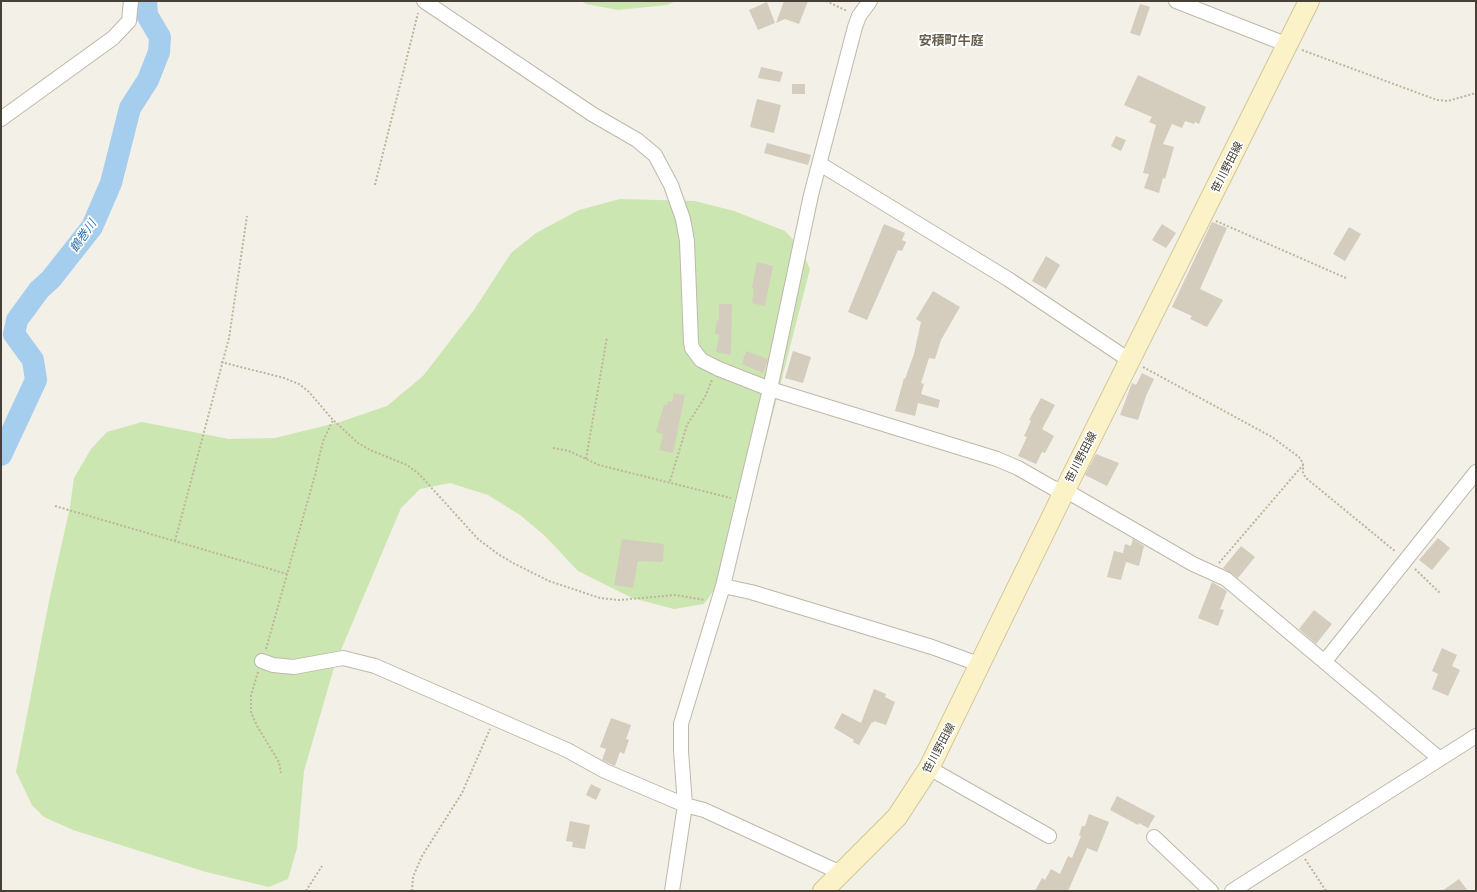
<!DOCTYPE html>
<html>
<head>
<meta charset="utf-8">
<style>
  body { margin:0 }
  #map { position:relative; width:1477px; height:892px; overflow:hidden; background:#f3f0e7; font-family:Commissioner,sans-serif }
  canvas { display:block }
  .frame { position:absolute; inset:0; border:2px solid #464036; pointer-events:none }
</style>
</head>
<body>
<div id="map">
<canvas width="1477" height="892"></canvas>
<div class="frame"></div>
</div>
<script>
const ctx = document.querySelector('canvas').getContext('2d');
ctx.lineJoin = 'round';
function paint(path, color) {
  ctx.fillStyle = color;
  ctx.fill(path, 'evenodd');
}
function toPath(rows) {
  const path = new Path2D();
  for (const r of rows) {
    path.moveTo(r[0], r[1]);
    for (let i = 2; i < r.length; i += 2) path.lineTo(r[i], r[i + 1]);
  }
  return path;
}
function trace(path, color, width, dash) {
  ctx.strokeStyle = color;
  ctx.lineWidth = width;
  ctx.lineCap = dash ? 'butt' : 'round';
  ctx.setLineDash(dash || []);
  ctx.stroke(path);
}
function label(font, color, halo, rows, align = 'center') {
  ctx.font = font + ' Commissioner,"Noto Sans JP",sans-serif';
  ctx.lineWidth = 3.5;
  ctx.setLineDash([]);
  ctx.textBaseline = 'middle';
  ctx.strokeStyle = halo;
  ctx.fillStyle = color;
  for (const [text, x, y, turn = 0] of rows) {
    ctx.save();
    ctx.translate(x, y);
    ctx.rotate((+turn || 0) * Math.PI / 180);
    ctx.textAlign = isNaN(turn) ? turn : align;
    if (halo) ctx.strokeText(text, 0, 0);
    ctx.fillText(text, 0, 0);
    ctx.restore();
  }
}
paint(toPath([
  [581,1,676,1,667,5,618,10,586,4],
  [620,199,695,201,734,211,785,231,800,247,810,269,745,522,725,575,704,604,674,609,632,598,578,571,545,536,520,515,488,495,450,483,420,489,401,508,335,664,304,771,297,848,288,879,269,887,206,872,73,830,44,817,32,805,16,772,49,601,70,507,74,478,91,449,107,432,142,422,229,439,275,438,340,422,387,406,423,376,474,310,511,253,536,233,579,210]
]), '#cce6b1');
trace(toPath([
  [1,455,36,380,33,360,14,334,17,320,39,290,51,279,92,227,111,183,130,108,148,80,159,52,160,37,147,15,146,1]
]), '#a5cdee', 22);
paint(toPath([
  [784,1,808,1,799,24,785,19,776,23],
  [767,2,775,23,758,30,749,10],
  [1140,4,1150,7,1140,36,1130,33],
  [761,67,783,72,780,82,758,78],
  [1138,75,1206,107,1199,124,1195,122,1194,124,1185,121,1182,128,1172,124,1163,144,1174,147,1165,179,1163,178,1159,193,1144,188,1149,174,1143,173,1156,125,1149,122,1152,117,1124,105],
  [792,84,805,84,805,94,792,94],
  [757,99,781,105,774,133,750,127],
  [1116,136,1126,140,1121,151,1111,146],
  [767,143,811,155,808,165,764,153],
  [1212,222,1227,228,1200,289,1223,300,1207,327,1190,319,1192,316,1172,307],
  [884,224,905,233,902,240,906,242,902,251,898,250,867,320,848,312],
  [1162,224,1176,233,1166,248,1152,240],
  [1349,227,1361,234,1345,261,1333,254],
  [1046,256,1060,265,1046,289,1032,281],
  [757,262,773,266,765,306,752,303,754,289,752,288],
  [933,291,960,307,941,340,935,359,929,358,921,383,924,384,921,394,940,400,938,408,918,403,915,416,895,411,904,378,905,379,914,354,921,322,916,319],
  [719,304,732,304,731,355,716,352,719,335,715,334,717,320,719,321],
  [746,351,768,359,763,373,742,364],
  [793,351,811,357,803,383,785,378],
  [1142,373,1154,379,1146,396,1138,420,1120,415,1132,383,1136,385],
  [674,393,685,395,673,453,659,450,663,434,656,432,664,405,667,405,668,401,672,402],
  [1041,398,1055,405,1042,429,1054,436,1045,453,1042,452,1036,464,1018,456,1027,437,1024,436,1031,421,1029,420],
  [1096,454,1119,463,1107,486,1085,475],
  [1438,538,1450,548,1432,570,1419,560],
  [622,539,664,544,663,562,638,561,633,588,614,585],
  [1133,539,1144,546,1139,566,1126,562,1121,580,1107,577,1114,551,1123,553,1125,544,1131,546],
  [1241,546,1255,557,1238,578,1223,568],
  [1212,582,1227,591,1220,609,1224,610,1218,626,1198,618],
  [1314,610,1332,624,1316,644,1299,629],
  [1442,648,1457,655,1452,666,1460,670,1448,696,1432,689,1438,674,1432,671],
  [874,689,886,694,885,697,895,702,886,725,874,721,874,723,872,722,859,745,853,742,854,740,834,728,842,713,861,723],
  [611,718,631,725,626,739,629,740,624,754,620,752,615,766,602,760,606,749,600,747],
  [591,784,601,789,596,800,586,795],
  [1117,796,1155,816,1148,828,1139,823,1138,825,1110,810],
  [1089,814,1109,822,1097,852,1087,848,1068,891,1035,891,1042,878,1045,880,1051,869,1060,874,1068,856,1072,858,1081,836,1079,835,1082,826,1085,826],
  [570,821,590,825,585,849,572,847,573,842,566,841],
  [1459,879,1468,891,1442,891]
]), '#d4ccbd');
const street = toPath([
  [424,1,592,114,637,140,655,155,671,185,683,219,687,241,691,342,692,348,701,360,719,369,770,389,997,459,1018,468,1053,488,1070,493,1193,564,1226,579,1440,759],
  [1176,1,1288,45],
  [1,119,113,38,129,21,131,1],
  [820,164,1008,279,1129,360],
  [723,586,751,592,932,647,981,665],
  [262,661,273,665,294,667,343,658,375,666,567,750,605,771,685,805,704,810,841,873],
  [1325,661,1476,472],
  [929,768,1049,836],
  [1154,837,1211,891],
  [672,891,685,805,681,751,681,724,723,586,770,389,811,195,855,27,859,16,870,1],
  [1232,891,1476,736]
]);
const secondary = toPath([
  [823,891,897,817,929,768,1064,492,1309,1]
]);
trace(street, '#beb8aa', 16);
trace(secondary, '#d1c498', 22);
trace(toPath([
  [826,1,847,11],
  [1302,50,1437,100,1448,101,1476,93],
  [375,185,418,13],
  [1216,221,1346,278],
  [221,362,284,378,299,384,309,392,333,420,358,443,370,450,407,465,419,474,478,539,498,554,513,563,549,581,600,598,619,600,675,595,705,600],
  [1143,367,1272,437,1299,457,1303,463,1303,473,1306,478,1396,552],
  [553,448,569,451,599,465,731,498],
  [586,459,607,337],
  [670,481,687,425,705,397,712,380],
  [55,506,287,574],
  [175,541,229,338,247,216],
  [1219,563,1303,465],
  [1415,569,1441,594],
  [266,649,315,475,323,441,333,420],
  [258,672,251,695,251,712,257,726,279,762,281,773],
  [1305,859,1326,891],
  [306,891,322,866],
  [412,891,413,877,422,856,462,793,490,729]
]), '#bfb49c', 2, [2, 2]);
trace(street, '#fff', 14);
trace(secondary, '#fcf2c7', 20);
label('11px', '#464036', '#fff', [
  ["笹川野田線",1227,167,-63],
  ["笹川野田線",1081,457,-63],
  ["笹川野田線",939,748,-62]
]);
label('italic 12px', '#3374ae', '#fff', [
  ["鶴巻川",83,236,-55]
]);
label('bold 13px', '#685f4e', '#fff', [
  ["安積町牛庭",951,41]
]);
</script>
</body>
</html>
